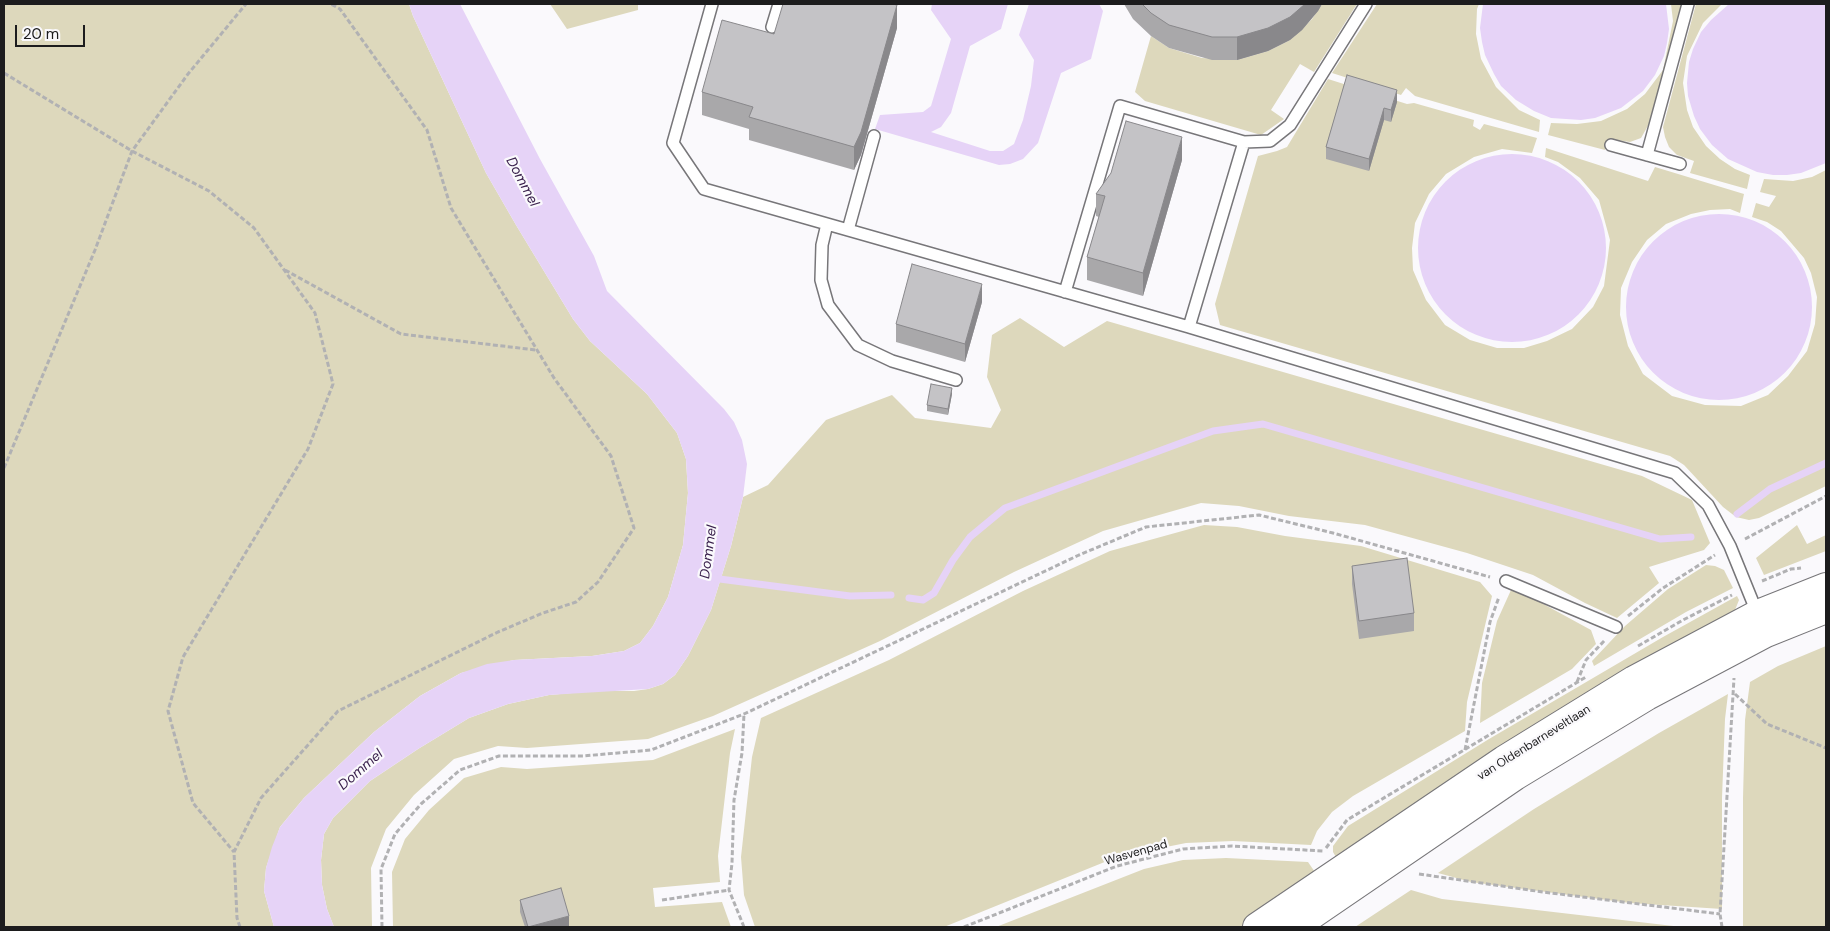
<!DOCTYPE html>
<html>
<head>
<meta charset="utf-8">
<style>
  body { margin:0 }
  #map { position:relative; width:1830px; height:931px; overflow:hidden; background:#faf9fc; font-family:"DM Sans",sans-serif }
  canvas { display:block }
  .frame { position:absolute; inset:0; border:5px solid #1c1c1d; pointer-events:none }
  .scale { position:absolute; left:15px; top:25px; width:70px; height:22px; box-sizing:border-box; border:2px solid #1c1c1d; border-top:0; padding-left:6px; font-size:15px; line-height:18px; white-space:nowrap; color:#1c1c1d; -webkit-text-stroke:4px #faf9fc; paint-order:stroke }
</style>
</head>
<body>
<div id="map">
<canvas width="1830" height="931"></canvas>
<div class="frame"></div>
<div class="scale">20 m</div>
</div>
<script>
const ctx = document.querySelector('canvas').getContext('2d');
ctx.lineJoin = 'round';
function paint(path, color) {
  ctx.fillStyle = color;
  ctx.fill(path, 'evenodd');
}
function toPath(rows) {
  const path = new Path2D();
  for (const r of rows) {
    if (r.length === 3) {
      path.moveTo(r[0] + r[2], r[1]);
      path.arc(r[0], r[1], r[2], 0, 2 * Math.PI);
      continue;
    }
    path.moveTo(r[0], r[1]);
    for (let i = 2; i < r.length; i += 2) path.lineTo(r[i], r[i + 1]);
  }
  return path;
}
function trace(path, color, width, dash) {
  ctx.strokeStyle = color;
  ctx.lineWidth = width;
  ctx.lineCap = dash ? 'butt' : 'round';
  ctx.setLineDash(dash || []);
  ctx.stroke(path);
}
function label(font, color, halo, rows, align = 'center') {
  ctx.font = font + ' "DM Sans",sans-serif';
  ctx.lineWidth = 4.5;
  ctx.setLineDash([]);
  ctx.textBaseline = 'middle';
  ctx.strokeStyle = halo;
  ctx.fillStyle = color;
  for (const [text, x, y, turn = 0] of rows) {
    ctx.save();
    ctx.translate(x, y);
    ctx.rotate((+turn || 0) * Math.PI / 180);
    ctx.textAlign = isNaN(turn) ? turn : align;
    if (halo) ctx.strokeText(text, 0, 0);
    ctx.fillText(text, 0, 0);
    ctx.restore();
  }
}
paint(toPath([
  [4,4,409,4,413,16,486,173,516,225,573,319,590,341,647,394,677,433,686,459,688,493,683,545,668,597,653,626,640,643,624,651,592,656,514,660,461,673,420,696,374,732,304,798,280,827,266,868,264,891,274,927,4,927],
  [550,4,638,4,638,10,567,29],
  [1322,4,1357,4,1314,72,1300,64,1271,110,1284,119,1261,135,1145,101,1135,92,1151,36,1169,48,1202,58,1237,60,1268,51,1290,40,1312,19],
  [1377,4,1479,4,1477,9,1476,34,1481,59,1496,87,1519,110,1540,120,1539,132,1415,96,1406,88,1401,95,1332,73],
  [1671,4,1682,4,1649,124,1641,138,1630,142,1609,139,1605,150,1548,135,1551,123,1577,124,1601,121,1627,109,1645,94,1663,70,1673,21],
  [1696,4,1722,4,1703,23,1687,56,1683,83,1687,110,1693,127,1706,146,1720,159,1735,169,1750,175,1747,189,1690,173,1694,161,1677,155,1669,147,1665,137,1663,127],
  [1328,79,1407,104,1414,103,1474,120,1473,126,1480,130,1484,124,1537,138,1532,153,1502,149,1474,157,1446,174,1429,194,1415,223,1412,248,1413,270,1426,300,1445,325,1470,340,1497,348,1524,348,1547,341,1572,329,1593,307,1604,286,1610,240,1599,200,1580,178,1558,162,1545,157,1546,148,1648,181,1655,167,1744,194,1740,213,1730,209,1710,210,1691,214,1666,224,1647,240,1632,262,1621,288,1620,315,1628,346,1643,374,1672,396,1705,405,1741,406,1768,395,1788,376,1807,351,1815,324,1817,297,1811,273,1804,258,1781,231,1767,222,1752,217,1756,203,1769,207,1776,196,1760,192,1764,179,1793,181,1812,177,1826,170,1826,486,1759,518,1749,520,1736,517,1723,507,1684,465,1670,456,1220,325,1215,304,1258,156,1277,151,1287,147],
  [1020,318,1064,347,1107,321,1642,476,1692,500,1710,543,1704,550,1649,567,1659,583,1617,618,1585,603,1533,575,1467,553,1365,525,1289,516,1239,506,1201,503,1103,531,1014,572,880,641,713,716,648,739,527,748,498,746,454,759,414,795,386,829,371,868,372,927,334,927,327,909,322,885,321,860,324,834,333,818,370,781,418,749,469,718,508,704,549,695,594,691,634,691,648,689,663,684,675,675,688,656,711,610,731,546,743,497,768,485,826,420,892,395,915,418,991,428,1001,410,987,377,992,335],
  [1204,525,1237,527,1285,536,1361,546,1480,582,1492,596,1467,702,1465,731,1353,796,1332,812,1317,831,1311,845,1233,841,1186,843,1151,850,1117,857,944,927,755,927,744,895,741,857,752,757,761,718,889,660,1023,591,1110,551],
  [1797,525,1807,544,1826,535,1826,551,1764,575,1756,558],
  [1706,565,1715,566,1724,570,1733,588,1686,612,1594,666,1592,661,1625,626,1668,589],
  [1511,590,1525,594,1591,630,1596,644,1572,669,1480,723,1482,683,1497,621],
  [1737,596,1739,600,1731,620,1340,864,1333,852,1333,846,1348,826,1489,739,1663,637],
  [1826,646,1826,927,1743,927,1743,798,1745,720,1750,682,1778,666],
  [1728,694,1725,719,1722,798,1722,909,1630,903,1471,882,1438,873,1534,809,1659,733],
  [735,729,730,753,718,856,720,882,653,888,655,907,722,902,731,927,393,927,392,872,405,839,429,810,464,778,501,767,527,769,653,760],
  [1226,858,1308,862,1319,878,1245,927,996,927,1144,869,1183,860],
  [1411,890,1442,899,1682,927,1355,927]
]), '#ddd8bc');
paint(toPath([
  [409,4,460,4,540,159,594,256,607,291,724,409,734,422,742,440,747,464,743,497,731,546,711,610,688,656,675,675,663,684,648,689,549,695,508,704,469,718,418,749,370,781,333,818,324,834,321,860,322,885,327,909,334,927,274,927,264,891,266,868,272,847,280,827,304,798,374,732,420,696,461,673,487,664,514,660,592,656,624,651,640,643,653,626,668,597,683,545,688,493,686,459,677,433,647,394,590,341,573,319,516,225,486,173,413,16],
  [932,4,1008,4,1001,29,970,46,951,113,941,127,931,132,990,151,1003,151,1014,144,1023,120,1031,86,1034,60,1019,35,1029,4,1099,4,1103,11,1091,59,1061,73,1038,143,1023,159,1010,164,999,165,875,129,880,115,923,112,931,106,951,39,931,10],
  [1483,4,1666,4,1669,29,1667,43,1664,56,1655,75,1643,91,1621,108,1595,118,1581,120,1551,118,1534,111,1516,100,1501,86,1494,74,1485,55,1482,42,1480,28],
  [1729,4,1826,4,1826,163,1801,173,1787,175,1773,175,1757,172,1728,159,1712,145,1700,129,1694,116,1688,96,1687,83,1689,62,1693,49,1701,32,1711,20],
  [1512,248,94],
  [1719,307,93]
]), '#e6d3f7');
trace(toPath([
  [1737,514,1770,489,1826,463],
  [712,578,850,596,891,595],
  [909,598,923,600,934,593,953,560,970,537,1005,508,1213,431,1263,424,1660,539,1691,537]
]), '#e6d3f7', 7);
const lane = toPath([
  [712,4,673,143,704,189,1189,327],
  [772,27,779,4],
  [1244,142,1189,327,1675,473,1708,505,1730,546,1758,615],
  [1611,145,1680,164],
  [1647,155,1688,4],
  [827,224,822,245,821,280,828,305,858,345,892,361,956,380],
  [848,230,874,136],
  [1065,292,1120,106,1244,142,1270,141,1290,125,1366,4],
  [1506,581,1616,627]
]);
const secondary = toPath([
  [1257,927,1504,760,1634,680,1758,614,1826,587],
  [1294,927,1515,776,1647,696,1766,633,1826,609]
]);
trace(lane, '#777679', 14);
trace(secondary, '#777679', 30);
trace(toPath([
  [4,73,132,151,209,191,254,228,315,313,333,384,308,449,183,657,168,711,193,803,234,852],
  [285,270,401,334,536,350],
  [4,468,95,250,132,151,188,74,246,4],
  [1745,539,1826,496],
  [1762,581,1791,569,1801,568],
  [1628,616,1663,588,1715,555],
  [1638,646,1683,620,1732,595],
  [1577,682,1586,660,1605,640],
  [1735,694,1767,724,1826,748],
  [1465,750,1490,622,1499,597],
  [1326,848,1347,820,1586,677],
  [1419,874,1543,892,1720,914],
  [662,900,729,890],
  [240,927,237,918,234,852,261,798,338,711,498,632,543,613,576,602,598,582,634,528,611,456,554,378,451,208,427,130,340,9,331,4],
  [382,927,381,869,395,834,421,804,460,770,499,756,583,756,651,750,744,714,1079,555,1146,527,1259,515,1333,533,1490,577],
  [744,927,729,890,732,863,734,800,742,753,744,714],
  [964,927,1117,866,1183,849,1232,846,1323,851],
  [1722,927,1720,914,1734,678]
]), '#b1b1b3', 3, [5, 2.5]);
trace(lane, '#fff', 11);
trace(secondary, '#fff', 28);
paint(toPath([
  [894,4,897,28,861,155,854,170,749,140,749,129,702,115,702,92],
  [1124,4,1322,4,1318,11,1302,30,1290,40,1268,51,1237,60,1212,60,1169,48,1151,36,1133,19],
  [1347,75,1397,102,1391,122,1384,120,1369,171,1326,159,1326,147],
  [1182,160,1143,296,1087,280,1087,257,1099,217,1096,216,1096,194],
  [982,302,965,362,896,342,896,324],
  [952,394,948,415,927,411,927,405],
  [1352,566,1414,613,1414,631,1359,639,1352,584],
  [520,900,569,927,525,927,520,912]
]), '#a9a8aa');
paint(toPath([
  [1305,4,1322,4,1318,11,1302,30,1290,40,1268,51,1237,60,1237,37],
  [897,5,897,28,861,155,854,170,854,147],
  [1397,90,1397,102,1391,122,1391,110],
  [1384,108,1384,120,1369,171,1369,159],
  [1182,137,1182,160,1143,296,1143,273],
  [982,284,982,302,965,362,965,344],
  [952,388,952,394,948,415,948,409],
  [569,916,569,927,529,927]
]), '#89888b');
const building = toPath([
  [783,4,892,4,897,5,861,132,854,147,749,117,753,107,702,92,722,20,774,34,783,4],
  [1142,4,1305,4,1290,17,1268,28,1237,37,1212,37,1169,25,1151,13,1142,4],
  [1347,75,1397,90,1391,110,1384,108,1369,159,1326,147,1347,75],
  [1126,121,1182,137,1143,273,1087,257,1105,196,1096,194,1111,173,1126,121],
  [912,264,982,284,965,344,896,324,912,264],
  [931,384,952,388,948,409,927,405,931,384],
  [1407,558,1414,613,1359,621,1352,566,1407,558],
  [561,888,569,916,528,927,520,900,561,888]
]);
paint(building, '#c4c3c6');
trace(building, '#89888b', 1);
label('12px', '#1c1c1d', '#faf9fc', [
  ["van Oldenbarneveltlaan",1534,743,-32],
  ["Wasvenpad",1136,853,-16]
]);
label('italic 14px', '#3a214d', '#faf9fc', [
  ["Dommel",522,182,62],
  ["Dommel",709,552,-82],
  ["Dommel",361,770,-41]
]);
</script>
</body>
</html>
